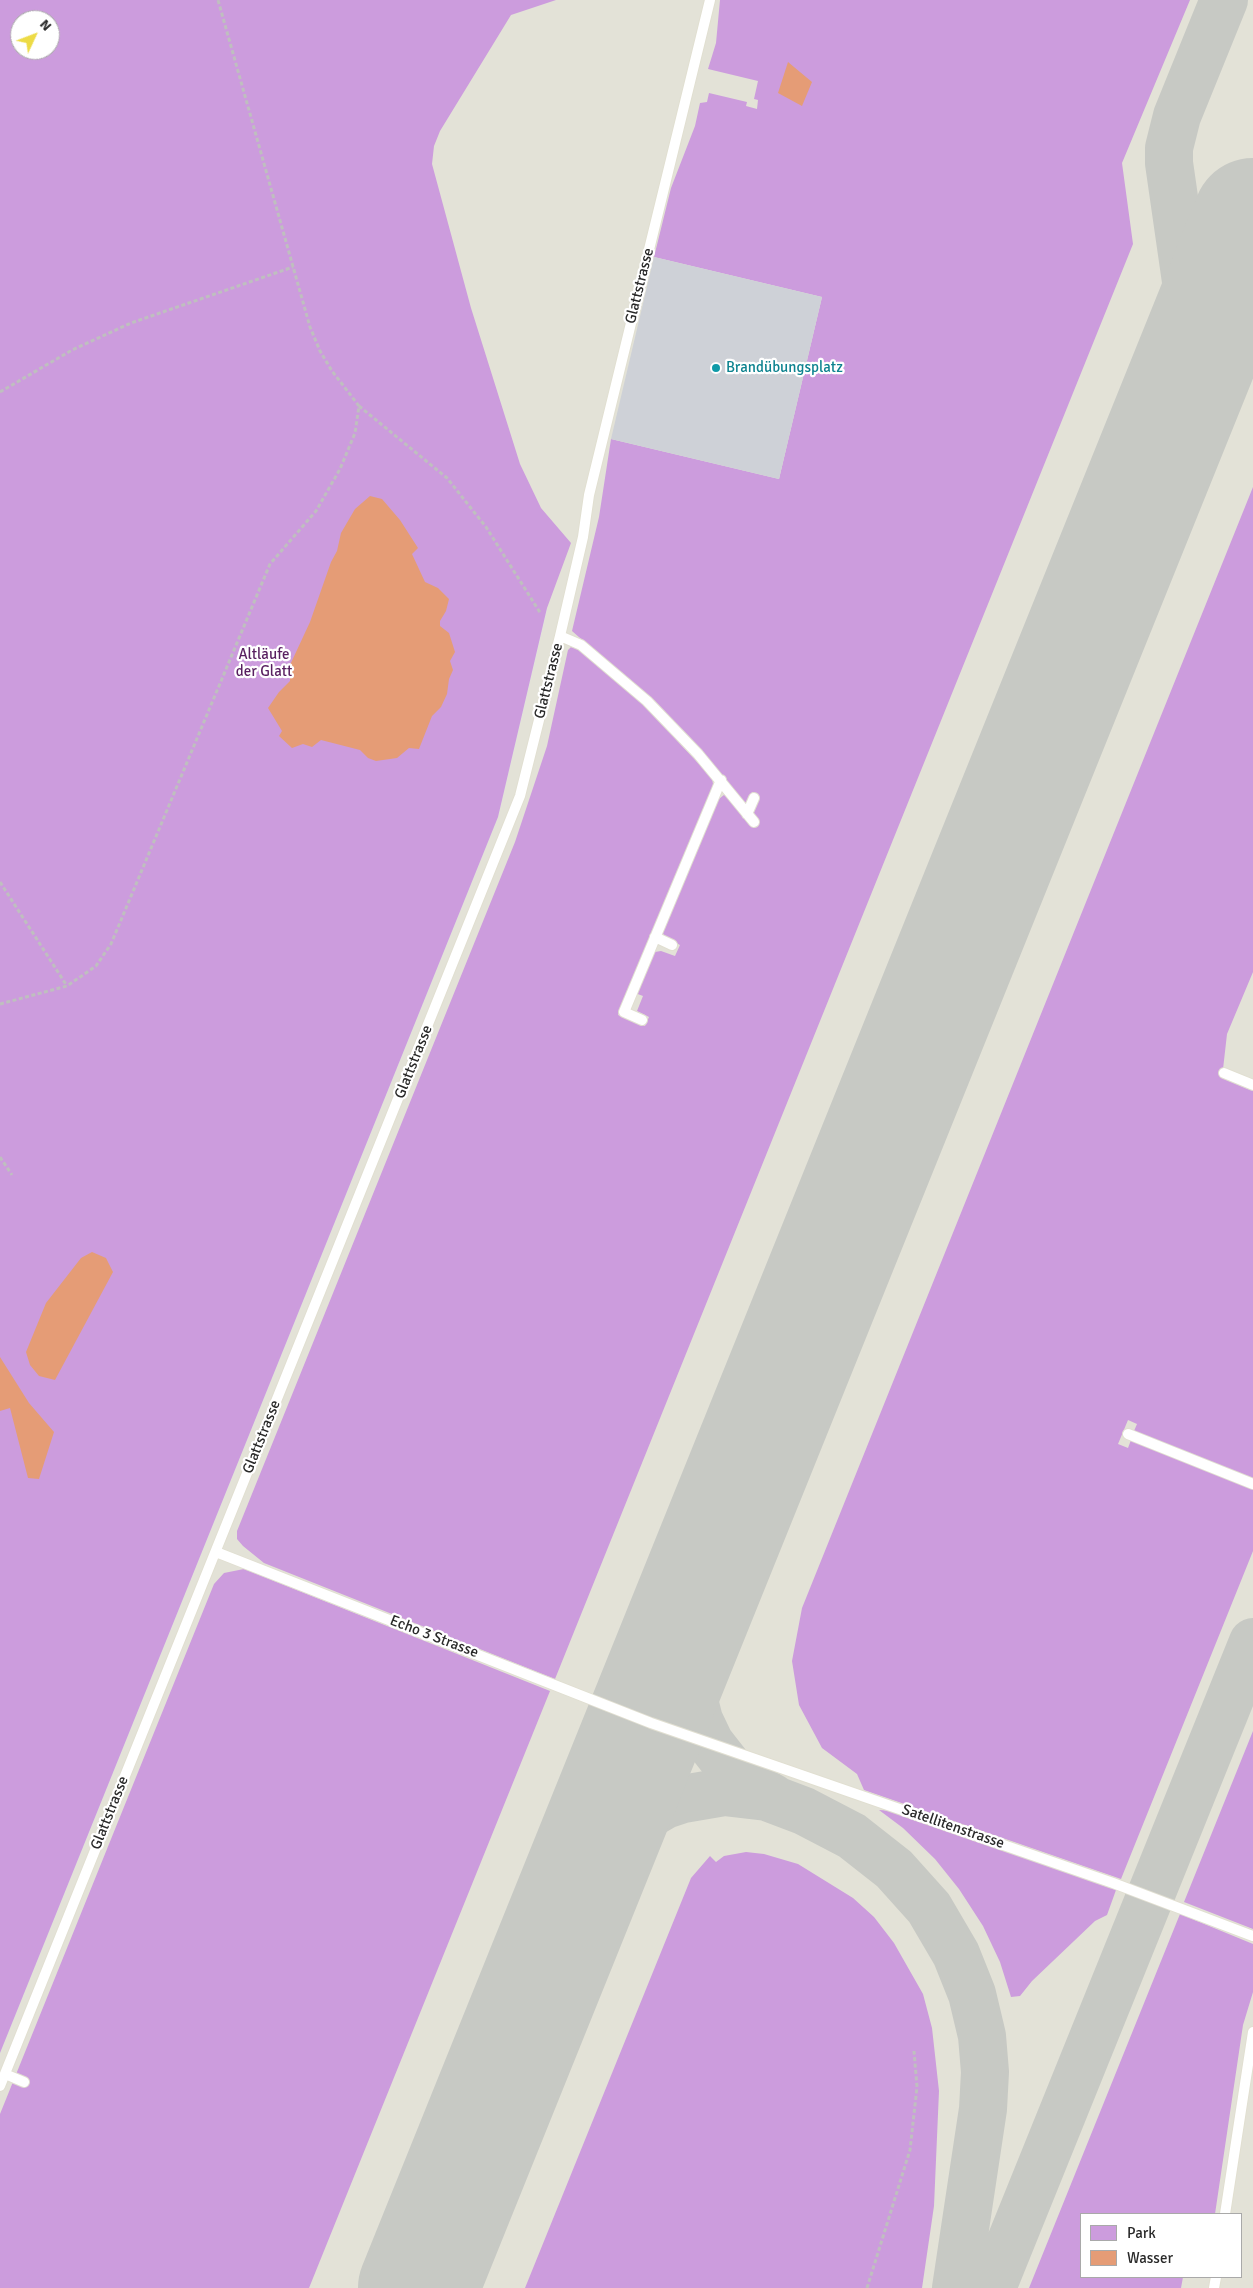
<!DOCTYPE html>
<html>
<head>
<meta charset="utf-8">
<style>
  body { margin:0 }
  #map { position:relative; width:1253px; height:2288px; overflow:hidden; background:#dce1ea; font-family:Signika,sans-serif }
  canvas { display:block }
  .legend { position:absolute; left:1080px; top:2213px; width:162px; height:65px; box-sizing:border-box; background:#fff; border:1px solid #a9a9a9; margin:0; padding:6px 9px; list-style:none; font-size:15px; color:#292929 }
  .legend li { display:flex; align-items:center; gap:10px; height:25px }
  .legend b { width:25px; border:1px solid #a9a9a9 }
  .north { position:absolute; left:10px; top:10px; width:50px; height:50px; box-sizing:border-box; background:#fff; border:1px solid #a9a9a9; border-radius:50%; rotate:47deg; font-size:14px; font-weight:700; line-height:20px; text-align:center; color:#292929 }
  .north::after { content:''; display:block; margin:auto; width:18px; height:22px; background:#eddb46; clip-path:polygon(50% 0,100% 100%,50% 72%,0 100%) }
</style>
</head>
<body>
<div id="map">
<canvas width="1253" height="2288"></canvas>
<ul class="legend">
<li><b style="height:14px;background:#cc9cdd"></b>Park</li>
<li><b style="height:14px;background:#e59c76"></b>Wasser</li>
</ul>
<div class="north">N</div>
</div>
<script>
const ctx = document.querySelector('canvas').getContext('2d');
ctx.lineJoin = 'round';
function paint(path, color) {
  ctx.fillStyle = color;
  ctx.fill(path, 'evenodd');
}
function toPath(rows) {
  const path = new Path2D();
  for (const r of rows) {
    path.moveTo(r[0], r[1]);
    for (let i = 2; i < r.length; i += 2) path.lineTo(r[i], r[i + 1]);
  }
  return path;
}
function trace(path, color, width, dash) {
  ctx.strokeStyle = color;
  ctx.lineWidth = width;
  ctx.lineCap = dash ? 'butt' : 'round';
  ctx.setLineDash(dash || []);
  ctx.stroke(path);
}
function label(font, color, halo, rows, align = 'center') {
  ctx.font = font + ' Signika,sans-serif';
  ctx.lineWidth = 4.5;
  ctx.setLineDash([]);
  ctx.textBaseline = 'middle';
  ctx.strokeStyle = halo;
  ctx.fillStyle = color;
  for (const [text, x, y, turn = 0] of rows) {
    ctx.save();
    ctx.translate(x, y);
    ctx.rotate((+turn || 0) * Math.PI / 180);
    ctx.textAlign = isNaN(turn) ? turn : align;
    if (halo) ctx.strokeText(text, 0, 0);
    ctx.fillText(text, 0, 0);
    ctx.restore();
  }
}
paint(toPath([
  [474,0,1253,0,1253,2288,0,2288,0,2053,498,817,546,613,547,608,332,351],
  [1082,2214,1242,2214,1242,2277,1082,2277]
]), '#e3e2d7');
paint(toPath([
  [0,0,556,0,511,15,440,131,434,146,432,164,471,308,520,464,541,508,571,543,547,608,498,817,0,2053],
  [20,20,50,20,50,50,20,50],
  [720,0,1190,0,1122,163,1133,244,555,1679,264,1563,243,1546,237,1539,237,1531,515,842,547,746,568,650,571,647,578,649,644,705,712,778,713,784,712,792,618,1015,645,1026,649,1017,637,1011,643,996,635,993,650,956,655,952,661,951,675,956,680,945,667,938,662,933,662,928,715,802,724,795,728,796,752,827,758,823,752,813,759,795,752,792,746,806,650,699,572,631,599,517,611,439,779,479,822,297,654,257,671,188,695,126,700,103,707,102,709,93,747,102,746,106,757,109,758,100,754,99,758,81,708,69,716,43],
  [1253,487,1253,972,1227,1034,1222,1078,1253,1091,1253,1479,1134,1431,1137,1424,1128,1420,1118,1444,1128,1448,1131,1440,1253,1489,1253,1551,1121,1879,864,1790,857,1774,822,1748,799,1705,792,1661,802,1608],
  [244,1569,550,1691,309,2288,0,2288,0,2114,214,1584,224,1573],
  [1253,1731,1253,1929,1184,1902],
  [879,1810,893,1811,1116,1890,1107,1915,1095,1921,1032,1981,1020,1996,1011,1997,1000,1962,983,1926,959,1889,935,1859,903,1828],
  [746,1852,764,1854,798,1864,853,1898,874,1917,894,1943,923,1994,932,2028,939,2091,934,2206,922,2288,525,2288,691,1878,710,1856,716,1862,724,1856],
  [1180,1914,1253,1944,1253,1992,1243,2025,1215,2214,1082,2214,1082,2277,1183,2277,1181,2288,1029,2288]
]), '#cc9cdd');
paint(toPath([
  [654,257,822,297,779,479,611,439]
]), '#ced1d7');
paint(toPath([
  [788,62,812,82,802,106,778,93],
  [370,496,382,499,400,520,418,548,412,554,425,582,438,588,449,599,446,611,440,621,440,626,449,633,455,652,450,661,453,670,449,679,447,694,441,707,432,716,419,749,409,748,397,758,376,761,368,758,360,750,321,740,312,747,303,744,292,748,279,736,282,731,268,708,279,692,290,681,290,665,310,622,331,562,337,551,341,533,355,509],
  [92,1252,106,1258,113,1272,55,1380,39,1376,30,1365,26,1352,46,1303,81,1258],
  [0,1357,29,1403,54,1432,39,1479,28,1478,10,1408,0,1411]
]), '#e59c76');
trace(toPath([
  [1237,258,1253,224],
  [1186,384,1193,360,1194,337,1169,163,1169,148,1177,116,1224,0],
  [697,1596,691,1629,689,1661,692,1692,699,1720,710,1743,728,1766,748,1784,773,1798],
  [578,1892,604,1852,641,1819,665,1805,683,1799,724,1792,767,1797,804,1811,852,1836,894,1869,929,1908,956,1954,972,1994,982,2036,985,2072,983,2109,956,2288],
  [992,2288,1253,1642]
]), '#c7c9c4', 48);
trace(toPath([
  [418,2288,1253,218]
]), '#c7c9c4', 120);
const service = toPath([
  [560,636,581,645,647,701,698,754,754,822],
  [747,814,754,798],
  [655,937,672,945],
  [642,1020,624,1012,721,780],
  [1224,1073,1253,1085],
  [1128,1434,1253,1484],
  [216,1552,651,1723,1113,1883,1253,1936],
  [5,2074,24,2082],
  [0,2086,520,796,560,636,583,537,589,495,710,0],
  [1225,2214,1253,2032],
  [1214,2288,1216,2277]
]);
trace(service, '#e1dfd1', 12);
trace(toPath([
  [0,392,72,350,131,323,293,267],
  [359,406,447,478,486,527,541,614],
  [0,882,67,986],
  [0,1004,67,986,96,966,111,944,270,564,316,511,340,469,355,433,359,406,332,371,320,351,310,327,218,0],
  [0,1157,12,1175],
  [867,2288,910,2150,917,2087,914,2051]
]), '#bfbfbf', 3, [4, 2.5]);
trace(service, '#fff', 10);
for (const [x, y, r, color] of [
  [716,368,5,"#0f9aa8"]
]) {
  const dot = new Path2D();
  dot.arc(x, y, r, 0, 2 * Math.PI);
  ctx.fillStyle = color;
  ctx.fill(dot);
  trace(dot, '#fff', 2);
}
label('15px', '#292929', '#fff', [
  ["Glattstrasse",640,286,-76],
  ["Glattstrasse",549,681,-76],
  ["Glattstrasse",414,1062,-68],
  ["Glattstrasse",262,1437,-68],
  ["Echo 3 Strasse",434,1637,21],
  ["Glattstrasse",110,1813,-68],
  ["Satellitenstrasse",953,1827,19]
]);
label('15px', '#0d838f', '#fff', [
  ["Brandübungsplatz",726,368]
], 'left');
label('15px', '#581f60', '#fff', [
  ["Altläufe",264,655],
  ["der Glatt",264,672]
]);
</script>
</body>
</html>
